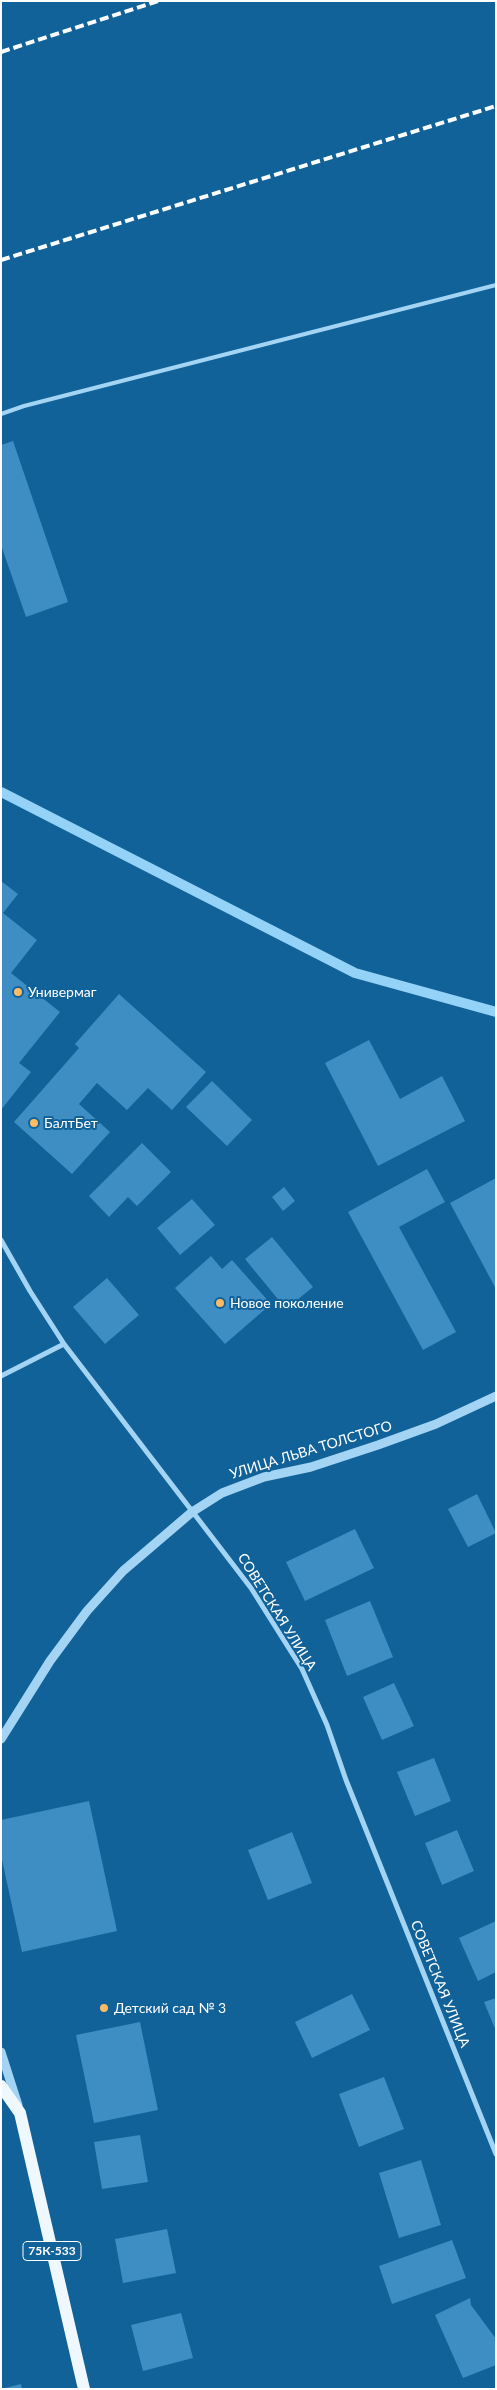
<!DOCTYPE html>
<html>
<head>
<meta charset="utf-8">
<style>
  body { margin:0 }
  #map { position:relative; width:497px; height:2390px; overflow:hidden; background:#116299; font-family:Lato,sans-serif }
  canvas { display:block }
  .frame { position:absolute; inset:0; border:2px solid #fff; pointer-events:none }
</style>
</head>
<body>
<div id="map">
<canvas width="497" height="2390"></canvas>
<div class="frame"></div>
</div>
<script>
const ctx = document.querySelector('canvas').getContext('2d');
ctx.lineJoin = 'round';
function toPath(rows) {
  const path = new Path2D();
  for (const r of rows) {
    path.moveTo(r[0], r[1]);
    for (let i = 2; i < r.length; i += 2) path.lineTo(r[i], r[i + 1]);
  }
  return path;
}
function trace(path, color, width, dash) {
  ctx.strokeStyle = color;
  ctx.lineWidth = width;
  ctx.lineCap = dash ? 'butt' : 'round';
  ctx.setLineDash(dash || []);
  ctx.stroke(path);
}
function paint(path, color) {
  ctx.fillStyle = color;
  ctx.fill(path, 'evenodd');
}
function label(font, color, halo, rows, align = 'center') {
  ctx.font = font + ' Lato,sans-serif';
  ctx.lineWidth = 4;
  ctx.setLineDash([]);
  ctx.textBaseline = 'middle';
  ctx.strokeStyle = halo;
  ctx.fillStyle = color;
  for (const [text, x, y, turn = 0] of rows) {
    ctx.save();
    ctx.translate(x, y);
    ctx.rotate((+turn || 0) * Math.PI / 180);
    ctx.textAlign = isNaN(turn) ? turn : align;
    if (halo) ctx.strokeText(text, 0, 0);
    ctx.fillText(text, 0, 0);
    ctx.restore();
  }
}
trace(toPath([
  [1,792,355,973,496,1012]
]), '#95d2f7', 10);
paint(toPath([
  [13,441,68,602,26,617,1,545,1,445],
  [1,881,18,894,3,913,37,940,11,973,60,1012,19,1063,31,1072,1,1110],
  [119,994,206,1072,172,1110,148,1088,127,1110,97,1083,79,1104,110,1132,72,1174,14,1122,79,1048,75,1044],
  [369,1040,400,1099,442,1076,465,1121,378,1166,325,1063],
  [212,1081,252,1120,227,1146,186,1107],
  [142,1143,171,1172,137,1206,128,1197,109,1217,89,1196],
  [427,1169,445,1202,399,1227,456,1332,423,1350,348,1212],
  [496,1178,496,1289,450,1203],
  [284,1187,295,1201,283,1211,272,1197],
  [192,1199,215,1225,180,1255,157,1228],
  [272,1237,313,1287,286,1309,245,1259],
  [211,1256,222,1269,232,1260,271,1304,225,1344,175,1288],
  [107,1278,139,1315,105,1344,73,1307],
  [477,1494,496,1533,468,1547,448,1509],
  [355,1529,374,1568,305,1601,286,1562],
  [370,1601,393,1657,347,1676,325,1620],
  [394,1683,414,1726,382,1740,363,1697],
  [434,1758,451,1801,415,1816,397,1772],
  [89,1801,117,1931,22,1952,1,1855,1,1820],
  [457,1830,474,1871,442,1885,425,1843],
  [292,1832,312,1883,268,1900,248,1850],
  [496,1921,496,1972,478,1981,459,1938],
  [352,1994,370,2030,312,2058,295,2022],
  [496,1998,496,2031,484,2002],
  [140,2022,158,2110,94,2123,76,2035],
  [384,2077,404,2129,359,2147,339,2094],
  [140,2135,148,2182,102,2189,94,2142],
  [421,2160,441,2225,399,2238,379,2173],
  [167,2229,176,2273,123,2283,115,2239],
  [452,2240,466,2278,392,2304,379,2266],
  [470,2298,471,2305,496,2339,496,2365,463,2378,435,2315],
  [181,2313,193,2358,143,2371,131,2325],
  [21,2384,22,2389,6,2389,5,2388]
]), '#3e8dc3');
trace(toPath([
  [1,414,24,406,496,285]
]), '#a3d4f4', 4);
trace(toPath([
  [1,1240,30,1291,64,1344,251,1588,302,1669,327,1725,346,1780,496,2154],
  [1,1376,64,1344]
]), '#a3d4f4', 5);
trace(toPath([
  [1,1739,50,1661,87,1611,123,1571,192,1512,222,1493,264,1477,311,1467,378,1445,436,1424,496,1396],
  [1,2052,18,2105]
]), '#a3d4f4', 9);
trace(toPath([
  [1,2086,20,2113,84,2389]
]), '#f0f8ff', 12);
trace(toPath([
  [1,52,158,1],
  [1,260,496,106]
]), '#fff', 4, [9, 4]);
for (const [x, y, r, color] of [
  [18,992,5,"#fb6"],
  [34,1123,5,"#fb6"],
  [220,1303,5,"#fb6"],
  [104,2008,5,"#fb6"]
]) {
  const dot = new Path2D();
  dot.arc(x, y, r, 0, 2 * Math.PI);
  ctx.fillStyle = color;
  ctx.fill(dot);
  trace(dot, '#116299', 2);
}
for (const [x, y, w] of [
  [52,2251,58]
]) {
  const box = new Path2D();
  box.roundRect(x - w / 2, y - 9.5, w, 19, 4);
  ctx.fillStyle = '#116299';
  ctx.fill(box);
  trace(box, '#fff', 1);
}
label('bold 12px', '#fff', null, [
  ["75К-533",52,2251]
]);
label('14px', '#fff', '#116299', [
  ["Универмаг",28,992],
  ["БалтБет",44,1123],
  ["Новое поколение",230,1303],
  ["Детский сад № 3",114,2008]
], 'left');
label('14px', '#fff', '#116299', [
  ["УЛИЦА ЛЬВА ТОЛСТОГО",311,1450,-17],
  ["СОВЕТСКАЯ УЛИЦА",277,1612,58],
  ["СОВЕТСКАЯ УЛИЦА",440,1984,68]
]);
</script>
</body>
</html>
